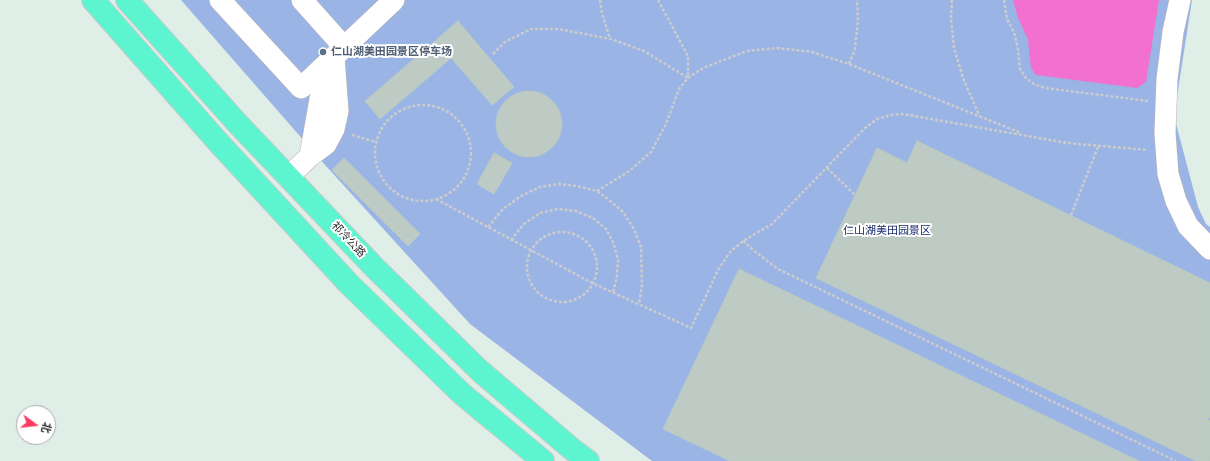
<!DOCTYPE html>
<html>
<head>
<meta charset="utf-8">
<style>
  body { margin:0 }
  #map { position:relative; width:1210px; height:461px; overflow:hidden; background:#dfeee7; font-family:Jost,"Noto Sans SC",sans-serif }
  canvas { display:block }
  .north { position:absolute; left:16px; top:405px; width:40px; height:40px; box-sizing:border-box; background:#fff; border:1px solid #ababab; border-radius:50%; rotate:105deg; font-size:11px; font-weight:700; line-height:16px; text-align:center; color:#2c2c2c }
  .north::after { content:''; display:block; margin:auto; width:14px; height:18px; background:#ff3b61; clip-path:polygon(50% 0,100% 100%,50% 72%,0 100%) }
</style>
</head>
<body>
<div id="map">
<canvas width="1210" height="461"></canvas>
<div class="north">北</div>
</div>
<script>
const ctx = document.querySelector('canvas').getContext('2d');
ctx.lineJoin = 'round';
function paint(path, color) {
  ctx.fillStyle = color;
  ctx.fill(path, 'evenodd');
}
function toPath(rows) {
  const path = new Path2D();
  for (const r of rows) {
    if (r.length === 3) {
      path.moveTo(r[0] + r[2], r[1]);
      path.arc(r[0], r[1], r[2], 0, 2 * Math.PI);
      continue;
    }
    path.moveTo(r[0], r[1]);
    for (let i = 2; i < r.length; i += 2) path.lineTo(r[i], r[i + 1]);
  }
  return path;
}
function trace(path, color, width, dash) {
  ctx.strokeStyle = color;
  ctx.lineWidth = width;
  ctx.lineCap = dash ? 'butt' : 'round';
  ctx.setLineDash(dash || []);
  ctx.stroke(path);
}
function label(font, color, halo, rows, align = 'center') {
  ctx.font = font + ' Jost,"Noto Sans SC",sans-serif';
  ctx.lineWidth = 4;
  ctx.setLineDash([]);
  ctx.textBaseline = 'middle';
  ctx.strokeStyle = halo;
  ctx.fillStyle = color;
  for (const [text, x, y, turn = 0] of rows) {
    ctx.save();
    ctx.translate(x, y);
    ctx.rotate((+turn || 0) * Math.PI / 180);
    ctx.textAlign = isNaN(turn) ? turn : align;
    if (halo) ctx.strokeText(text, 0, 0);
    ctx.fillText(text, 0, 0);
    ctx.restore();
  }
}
paint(toPath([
  [181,0,1192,0,1174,116,1198,207,1206,224,1210,227,1210,461,652,461,470,324,326,166]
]), '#9ab4e6');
paint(toPath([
  [1013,0,1159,0,1146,82,1137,88,1036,75,1031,68,1028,40,1018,18]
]), '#f270d0');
const building = toPath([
  [458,21,514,87,492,105,451,58,380,119,365,101,458,21],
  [529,124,33],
  [917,141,1210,283,1210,416,1208,420,1210,421,1210,461,1196,461,816,278,877,148,907,163,917,141],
  [494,153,512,163,494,194,477,184,494,153],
  [344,158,420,234,408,246,332,170,344,158],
  [739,269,1139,461,730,461,663,429,739,269]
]);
paint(building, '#becac4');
trace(building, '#b8cac3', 1);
const minor = toPath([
  [220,0,301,88,394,0],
  [302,0,344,47],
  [1180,0,1173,32,1167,79,1165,133,1168,174,1176,201,1188,226,1210,249],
  [310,156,320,99,330,67],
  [288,177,310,156,326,144,334,129,338,111,334,57]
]);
const major = toPath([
  [93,0,218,142,349,284,462,394,543,461],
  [127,0,238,124,374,267,480,371,573,450,588,461]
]);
trace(minor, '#c0b2b5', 22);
trace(major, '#ccc', 24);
trace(toPath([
  [600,0,602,13,610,39],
  [658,0,688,56,688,77],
  [952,0,951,18,954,48,963,78,979,115],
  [1004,0,1007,19,1014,32,1018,49,1020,69,1026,78,1034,84,1045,88,1148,101],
  [493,54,505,42,531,29,558,29,611,39,644,51,688,78],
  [849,64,855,49,858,20,857,0],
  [423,153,48],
  [352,135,376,142],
  [827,168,855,195],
  [597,191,628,172,651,152,666,124,679,89,688,78,703,68,747,51,778,48,812,52,849,64,1021,133],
  [436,199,592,283,691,328,718,270,731,251,743,241,772,224,864,129,877,119,891,115,903,114,1067,143,1148,150],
  [1071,215,1098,147],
  [488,227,503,209,521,196,540,187,559,184,577,186,597,191,608,199,623,212,634,229,641,247,642,286,639,304],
  [562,267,35],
  [511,240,524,224,540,213,557,209,576,211,593,218,606,229,613,242,618,259,617,276,613,293],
  [743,241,758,254,778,269,1176,461]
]), '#ccc', 2.5, [3, 2]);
trace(minor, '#fff', 21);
trace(major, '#5df5d0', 22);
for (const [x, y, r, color] of [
  [323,52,4,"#5c6f8a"]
]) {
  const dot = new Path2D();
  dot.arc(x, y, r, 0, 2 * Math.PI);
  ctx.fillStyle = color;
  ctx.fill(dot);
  trace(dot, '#fff', 1.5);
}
label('bold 11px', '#4e5e75', '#fff', [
  ["仁山湖美田园景区停车场",331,52]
], 'left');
label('11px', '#192b6d', '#fff', [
  ["仁山湖美田园景区",887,231]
]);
label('11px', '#2c2c2c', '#fff', [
  ["祁冷公路",348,240,47]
]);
</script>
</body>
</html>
